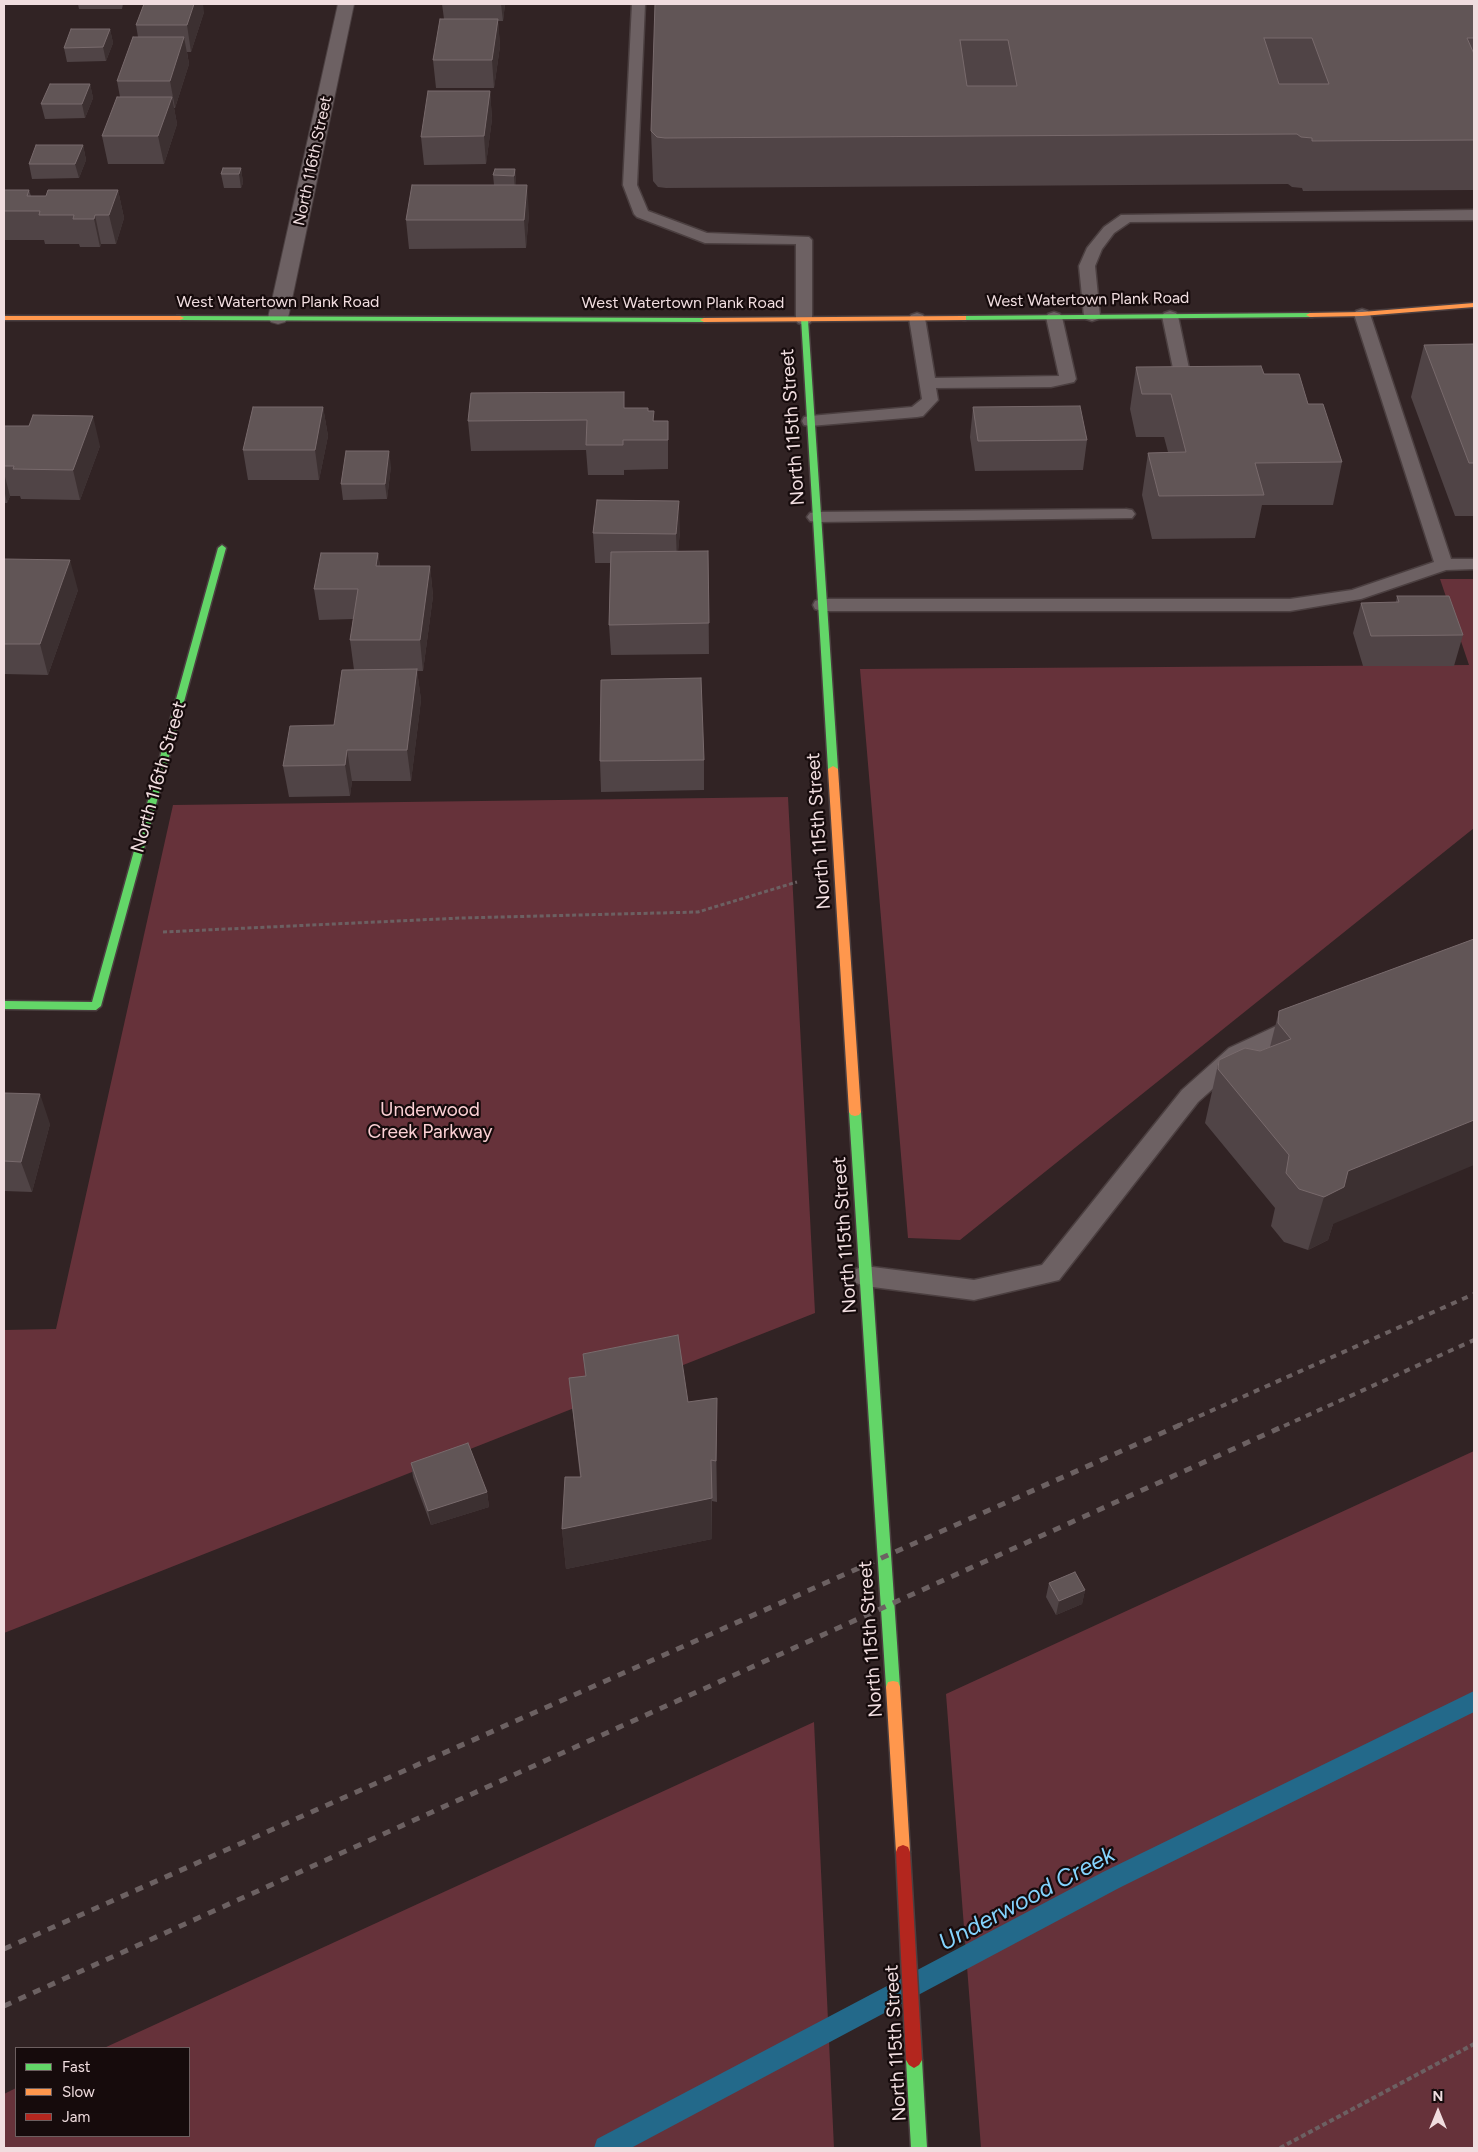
<!DOCTYPE html>
<html>
<head>
<meta charset="utf-8">
<style>
  body { margin:0 }
  #map { position:relative; width:1478px; height:2152px; overflow:hidden; background:#312324; font-family:Figtree,sans-serif }
  canvas { display:block }
  .frame { position:absolute; inset:0; border:5px solid #f0dddf; pointer-events:none }
  .legend { position:absolute; left:15px; top:2047px; width:175px; height:90px; box-sizing:border-box; background:#160b0c; border:1px solid #6d5f60; margin:0; padding:6px 9px; list-style:none; font-size:15px; color:#f0dddf }
  .legend li { display:flex; align-items:center; gap:10px; height:25px }
  .legend b { width:25px; border:1px solid #6d5f60 }
  .north { position:absolute; left:1413px; top:2087px; width:50px; height:50px; -webkit-text-stroke:4px #160b0c; paint-order:stroke; rotate:0deg; font-size:14px; font-weight:700; line-height:20px; text-align:center; color:#f0dddf }
  .north::after { content:''; display:block; margin:auto; width:18px; height:22px; background:#f0dddf; clip-path:polygon(50% 0,100% 100%,50% 72%,0 100%) }
</style>
</head>
<body>
<div id="map">
<canvas width="1478" height="2152"></canvas>
<div class="frame"></div>
<ul class="legend">
<li><b style="height:6px;background:#63d668"></b>Fast</li>
<li><b style="height:6px;background:#ff974d"></b>Slow</li>
<li><b style="height:6px;background:#b3261e"></b>Jam</li>
</ul>
<div class="north">N</div>
</div>
<script>
const ctx = document.querySelector('canvas').getContext('2d');
ctx.lineJoin = 'round';
function paint(path, color) {
  ctx.fillStyle = color;
  ctx.fill(path, 'evenodd');
}
function toPath(rows) {
  const path = new Path2D();
  for (const r of rows) {
    path.moveTo(r[0], r[1]);
    for (let i = 2; i < r.length; i += 2) path.lineTo(r[i], r[i + 1]);
  }
  return path;
}
function trace(path, color, width, dash) {
  ctx.strokeStyle = color;
  ctx.lineWidth = width;
  ctx.lineCap = dash ? 'butt' : 'round';
  ctx.setLineDash(dash || []);
  ctx.stroke(path);
}
function label(font, color, halo, rows, align = 'center') {
  ctx.font = font + ' Figtree,sans-serif';
  ctx.lineWidth = 4.5;
  ctx.setLineDash([]);
  ctx.textBaseline = 'middle';
  ctx.strokeStyle = halo;
  ctx.fillStyle = color;
  for (const [text, x, y, turn = 0] of rows) {
    ctx.save();
    ctx.translate(x, y);
    ctx.rotate((+turn || 0) * Math.PI / 180);
    ctx.textAlign = isNaN(turn) ? turn : align;
    if (halo) ctx.strokeText(text, 0, 0);
    ctx.fillText(text, 0, 0);
    ctx.restore();
  }
}
paint(toPath([
  [1440,579,1474,579,1474,828,960,1240,908,1238,860,669,1469,665],
  [788,797,815,1313,4,1633,4,1330,56,1329,173,805],
  [1474,1451,1474,2148,981,2148,946,1694],
  [814,1722,834,2148,4,2148,4,2094,16,2088,16,2136,189,2136,189,2048,104,2048]
]), '#66323a');
paint(toPath([
  [1474,1691,1474,1712,1119,1888,631,2148,594,2148,597,2139,1103,1872,1474,1691]
]), '#23698a');
const lane = toPath([
  [632,4,645,4,637,185,648,211,707,233,809,237,812,240,812,320,810,323,804,325,798,323,796,320,796,244,705,243,637,217,634,214,623,185,632,4],
  [1474,210,1474,220,1130,222,1114,233,1102,249,1095,266,1100,316,1098,319,1092,321,1086,319,1084,316,1079,266,1087,248,1104,227,1121,215,1474,210],
  [1362,309,1368,311,1370,314,1451,559,1474,559,1474,569,1446,570,1361,599,1290,611,822,611,815,609,813,605,815,601,822,599,1290,599,1352,590,1434,562,1354,314,1356,311,1362,309],
  [1170,311,1176,313,1178,316,1191,378,1189,381,1183,383,1177,381,1175,378,1162,316,1164,313,1170,311],
  [1054,312,1060,314,1062,317,1076,379,1074,382,1051,387,936,388,938,400,923,416,917,417,810,426,804,425,802,421,804,417,810,416,912,407,922,399,909,318,911,315,917,313,923,315,925,318,935,378,1059,376,1046,317,1048,314,1054,312],
  [1126,509,1132,510,1135,514,1132,518,816,522,810,521,807,517,810,513,816,512,1126,509],
  [1300,1015,1308,1017,1311,1023,1308,1029,1245,1060,1198,1102,1059,1280,974,1300,865,1286,856,1283,853,1276,856,1269,865,1266,974,1280,1042,1265,1182,1090,1229,1048,1300,1015]
]);
const street = toPath([
  [338,4,354,4,288,318,285,322,278,324,271,322,268,318,338,4]
]);
const fast = toPath([
  [1310,313,1314,315,1313,317,963,320,959,318,963,316,1310,313],
  [177,316,704,318,708,320,704,322,180,320,176,318,177,316],
  [801,318,808,320,838,769,833,772,828,769,801,318],
  [222,545,226,548,101,1006,96,1010,4,1009,4,1001,92,1002,218,548,222,545],
  [855,1108,859,1109,861,1112,900,1687,898,1692,893,1693,888,1692,886,1687,849,1112,851,1109,855,1108],
  [914,2052,919,2055,922,2060,927,2148,911,2148,906,2060,909,2055,914,2052]
]);
const slow = toPath([
  [1474,303,1474,307,1362,316,1310,317,1306,315,1310,313,1362,312,1474,303],
  [4,316,180,316,184,318,180,320,4,320,4,316],
  [963,316,966,316,966,320,704,322,700,320,704,318,963,316],
  [833,766,838,769,861,1112,859,1115,855,1116,851,1115,849,1112,828,769,833,766],
  [893,1681,898,1682,900,1687,910,1852,908,1857,903,1859,898,1857,896,1852,886,1687,888,1682,893,1681]
]);
const jam = toPath([
  [903,1845,908,1847,910,1852,922,2060,919,2065,914,2068,909,2065,906,2060,896,1852,898,1847,903,1845]
]);
trace(lane, '#4b3f40', 3);
trace(street, '#4b3f40', 2);
trace(fast, '#4b3f40', 3);
trace(slow, '#4b3f40', 3);
trace(jam, '#4b3f40', 3);
trace(toPath([
  [163,932,461,918,698,912,797,882]
]), '#6c6062', 3, [4, 2.5]);
trace(toPath([
  [1280,2148,1474,2044]
]), '#6c6062', 4, [5, 3]);
paint(lane, '#6d6163');
paint(street, '#6d6163');
paint(fast, '#63d668');
paint(slow, '#ff974d');
paint(jam, '#b3261e');
trace(toPath([
  [1177,1426,1474,1294],
  [1284,1426,1474,1340]
]), '#6c6162', 4, [6, 6]);
trace(toPath([
  [4,1949,1180,1425],
  [4,2006,1286,1425]
]), '#6c6162', 5, [8, 8]);
paint(toPath([
  [78,4,123,4,122,9,79,9],
  [442,4,505,4,503,21,498,21,500,46,494,88,436,88,433,60,444,19],
  [655,4,1474,4,1474,190,1303,191,1302,188,1292,187,1288,184,666,188,658,187,653,181,651,131],
  [204,12,191,52,187,52,189,64,175,108,174,108,177,124,164,164,108,164,102,136,120,97,117,81,138,37,136,25],
  [110,29,113,43,106,61,67,62,64,48],
  [90,84,93,98,85,118,45,119,41,104],
  [490,91,492,119,486,164,424,165,421,137],
  [83,145,86,160,79,178,32,179,29,164],
  [241,168,243,183,241,188,224,188,221,174],
  [515,169,516,185,529,213,526,248,409,249,406,220,494,185,493,175],
  [4,190,29,190,31,196,46,196,118,190,124,218,116,244,101,244,100,247,80,247,79,244,45,244,44,240,4,240],
  [1474,344,1474,516,1455,516,1411,397,1424,345],
  [1136,367,1264,374,1308,404,1342,462,1333,505,1262,505,1255,538,1152,539,1142,495,1148,453,1168,452,1164,437,1136,437,1130,409],
  [323,407,328,436,319,480,248,480,243,450],
  [973,407,1087,440,1083,470,975,471,970,437],
  [625,408,648,411,654,421,668,421,668,469,624,470,624,475,588,475,586,450,471,451,468,421],
  [4,426,100,446,80,500,21,499,20,496,10,496,7,503,4,503],
  [391,466,387,499,343,500,341,484],
  [680,531,678,551,708,551,709,654,611,655,609,625,610,563,595,563,593,533],
  [378,553,380,566,430,566,433,596,423,671,417,671,421,700,411,781,352,781,350,796,289,797,283,766,334,725,354,670,350,640,353,619,319,620,314,589],
  [4,559,78,590,48,675,4,674],
  [1397,596,1463,635,1454,666,1363,666,1353,633,1361,603,1396,602],
  [704,760,704,790,601,792,600,761],
  [1474,939,1333,1224,1328,1240,1308,1250,1284,1242,1271,1226,1275,1208,1205,1123,1219,1060,1260,1051,1270,1047,1279,1011],
  [4,1093,50,1124,32,1192,4,1191],
  [583,1354,688,1402,717,1439,717,1502,712,1501,712,1539,566,1569,562,1529,580,1477,569,1378,585,1376],
  [411,1463,487,1492,489,1507,431,1525,413,1477],
  [1049,1583,1085,1590,1082,1604,1056,1615,1046,1597]
]), '#504446');
paint(toPath([
  [194,4,203,4,204,12,191,52,187,25],
  [501,4,505,4,503,21],
  [498,19,500,46,494,88,492,60],
  [110,29,113,43,106,61,103,47],
  [184,37,189,64,175,108,170,81],
  [90,84,93,98,85,118,82,104],
  [490,91,492,119,486,164,484,136],
  [172,97,177,124,164,164,158,136],
  [83,145,86,160,79,178,75,164],
  [241,168,243,183,241,188,239,174],
  [515,169,516,184,515,190,514,176],
  [527,185,529,213,526,248,524,220],
  [118,190,124,218,116,244,109,215],
  [95,215,101,244,100,247,94,219],
  [323,407,328,436,319,480,315,450],
  [93,416,100,446,80,500,73,470],
  [389,451,391,466,387,499,385,484],
  [4,473,10,496,7,503,4,489],
  [679,501,680,531,677,564,676,534],
  [378,553,382,583,376,566],
  [70,560,78,590,48,675,40,644],
  [430,566,433,596,423,671,420,640],
  [417,669,421,700,411,781,407,750],
  [347,750,352,781,350,796,345,765],
  [40,1094,50,1124,32,1192,21,1162],
  [1474,1120,1474,1165,1333,1224,1328,1240,1308,1250,1324,1197,1348,1171],
  [717,1398,717,1502,716,1461],
  [711,1460,712,1539,566,1569,562,1529],
  [487,1492,489,1507,431,1525,428,1511],
  [1085,1590,1082,1604,1056,1615,1059,1601]
]), '#3c3031');
const building = toPath([
  [144,4,194,4,187,25,136,25,144,4],
  [655,4,1474,4,1474,38,1467,38,1474,54,1474,140,1312,141,1312,138,1301,137,1297,134,665,138,657,137,651,131,655,4],
  [1264,38,1312,38,1329,84,1279,84,1264,38],
  [960,40,1008,40,1017,86,967,86,960,40],
  [440,19,498,19,492,60,433,60,440,19],
  [71,29,110,29,103,47,64,48,71,29],
  [133,37,184,37,170,81,117,81,133,37],
  [50,84,90,84,82,104,41,104,50,84],
  [428,91,490,91,484,136,421,137,428,91],
  [117,97,172,97,158,136,102,136,117,97],
  [36,145,83,145,75,164,29,164,36,145],
  [223,168,241,168,239,174,221,174,223,168],
  [495,169,515,169,514,176,493,175,495,169],
  [412,185,527,185,524,220,406,220,412,185],
  [4,190,29,190,27,196,46,196,48,190,118,190,109,215,95,215,94,219,73,219,74,215,39,215,40,211,4,211,4,190],
  [1474,344,1474,463,1469,463,1424,345,1474,344],
  [1261,366,1264,374,1299,374,1308,404,1323,404,1342,462,1255,463,1264,495,1159,496,1148,453,1186,452,1171,394,1142,394,1136,367,1261,366],
  [624,392,624,408,648,408,648,411,654,411,653,421,668,421,668,440,623,440,623,445,586,445,587,420,468,421,471,393,624,392],
  [1080,406,1087,440,978,441,973,407,1080,406],
  [253,407,323,407,315,450,243,450,253,407],
  [33,415,93,416,73,470,13,469,14,466,4,466,4,426,29,426,33,415],
  [346,451,389,451,385,484,341,484,346,451],
  [597,500,679,501,676,534,593,533,597,500],
  [708,551,709,623,609,625,611,552,708,551],
  [321,553,378,553,376,566,430,566,420,640,350,640,358,589,314,589,321,553],
  [4,559,70,560,40,644,4,644,4,559],
  [1397,596,1449,596,1463,635,1371,636,1361,603,1399,602,1397,596],
  [417,669,407,750,347,750,345,765,283,766,290,726,334,725,342,670,417,669],
  [701,678,704,760,600,761,601,680,701,678],
  [1474,939,1474,1120,1348,1171,1344,1187,1324,1197,1299,1189,1286,1173,1289,1155,1218,1069,1219,1060,1245,1048,1260,1051,1291,1039,1278,1023,1279,1011,1474,939],
  [4,1093,40,1094,21,1162,4,1161,4,1093],
  [678,1335,688,1402,717,1398,716,1461,711,1460,712,1498,562,1529,565,1477,581,1477,569,1378,586,1376,583,1354,678,1335],
  [468,1443,487,1492,428,1511,411,1463,468,1443],
  [1075,1572,1085,1590,1059,1601,1049,1583,1075,1572]
]);
paint(building, '#615556');
trace(building, '#786a6c', 1);
label('16px', '#f0dddf', '#160b0c', [
  ["North 116th Street",313,161,-78],
  ["West Watertown Plank Road",1088,300,-1],
  ["West Watertown Plank Road",278,302],
  ["West Watertown Plank Road",683,303]
]);
label('19px', '#f0dddf', '#160b0c', [
  ["North 115th Street",793,427,-94],
  ["North 116th Street",159,777,-74],
  ["North 115th Street",819,831,-94],
  ["North 115th Street",845,1235,-94],
  ["North 115th Street",871,1639,-94],
  ["North 115th Street",896,2043,-93]
]);
label('19px', '#fbd0d4', '#160b0c', [
  ["Underwood",430,1110],
  ["Creek Parkway",430,1132]
]);
label('italic 24px', '#84d3fd', '#160b0c', [
  ["Underwood Creek",1027,1899,-28]
]);
</script>
</body>
</html>
